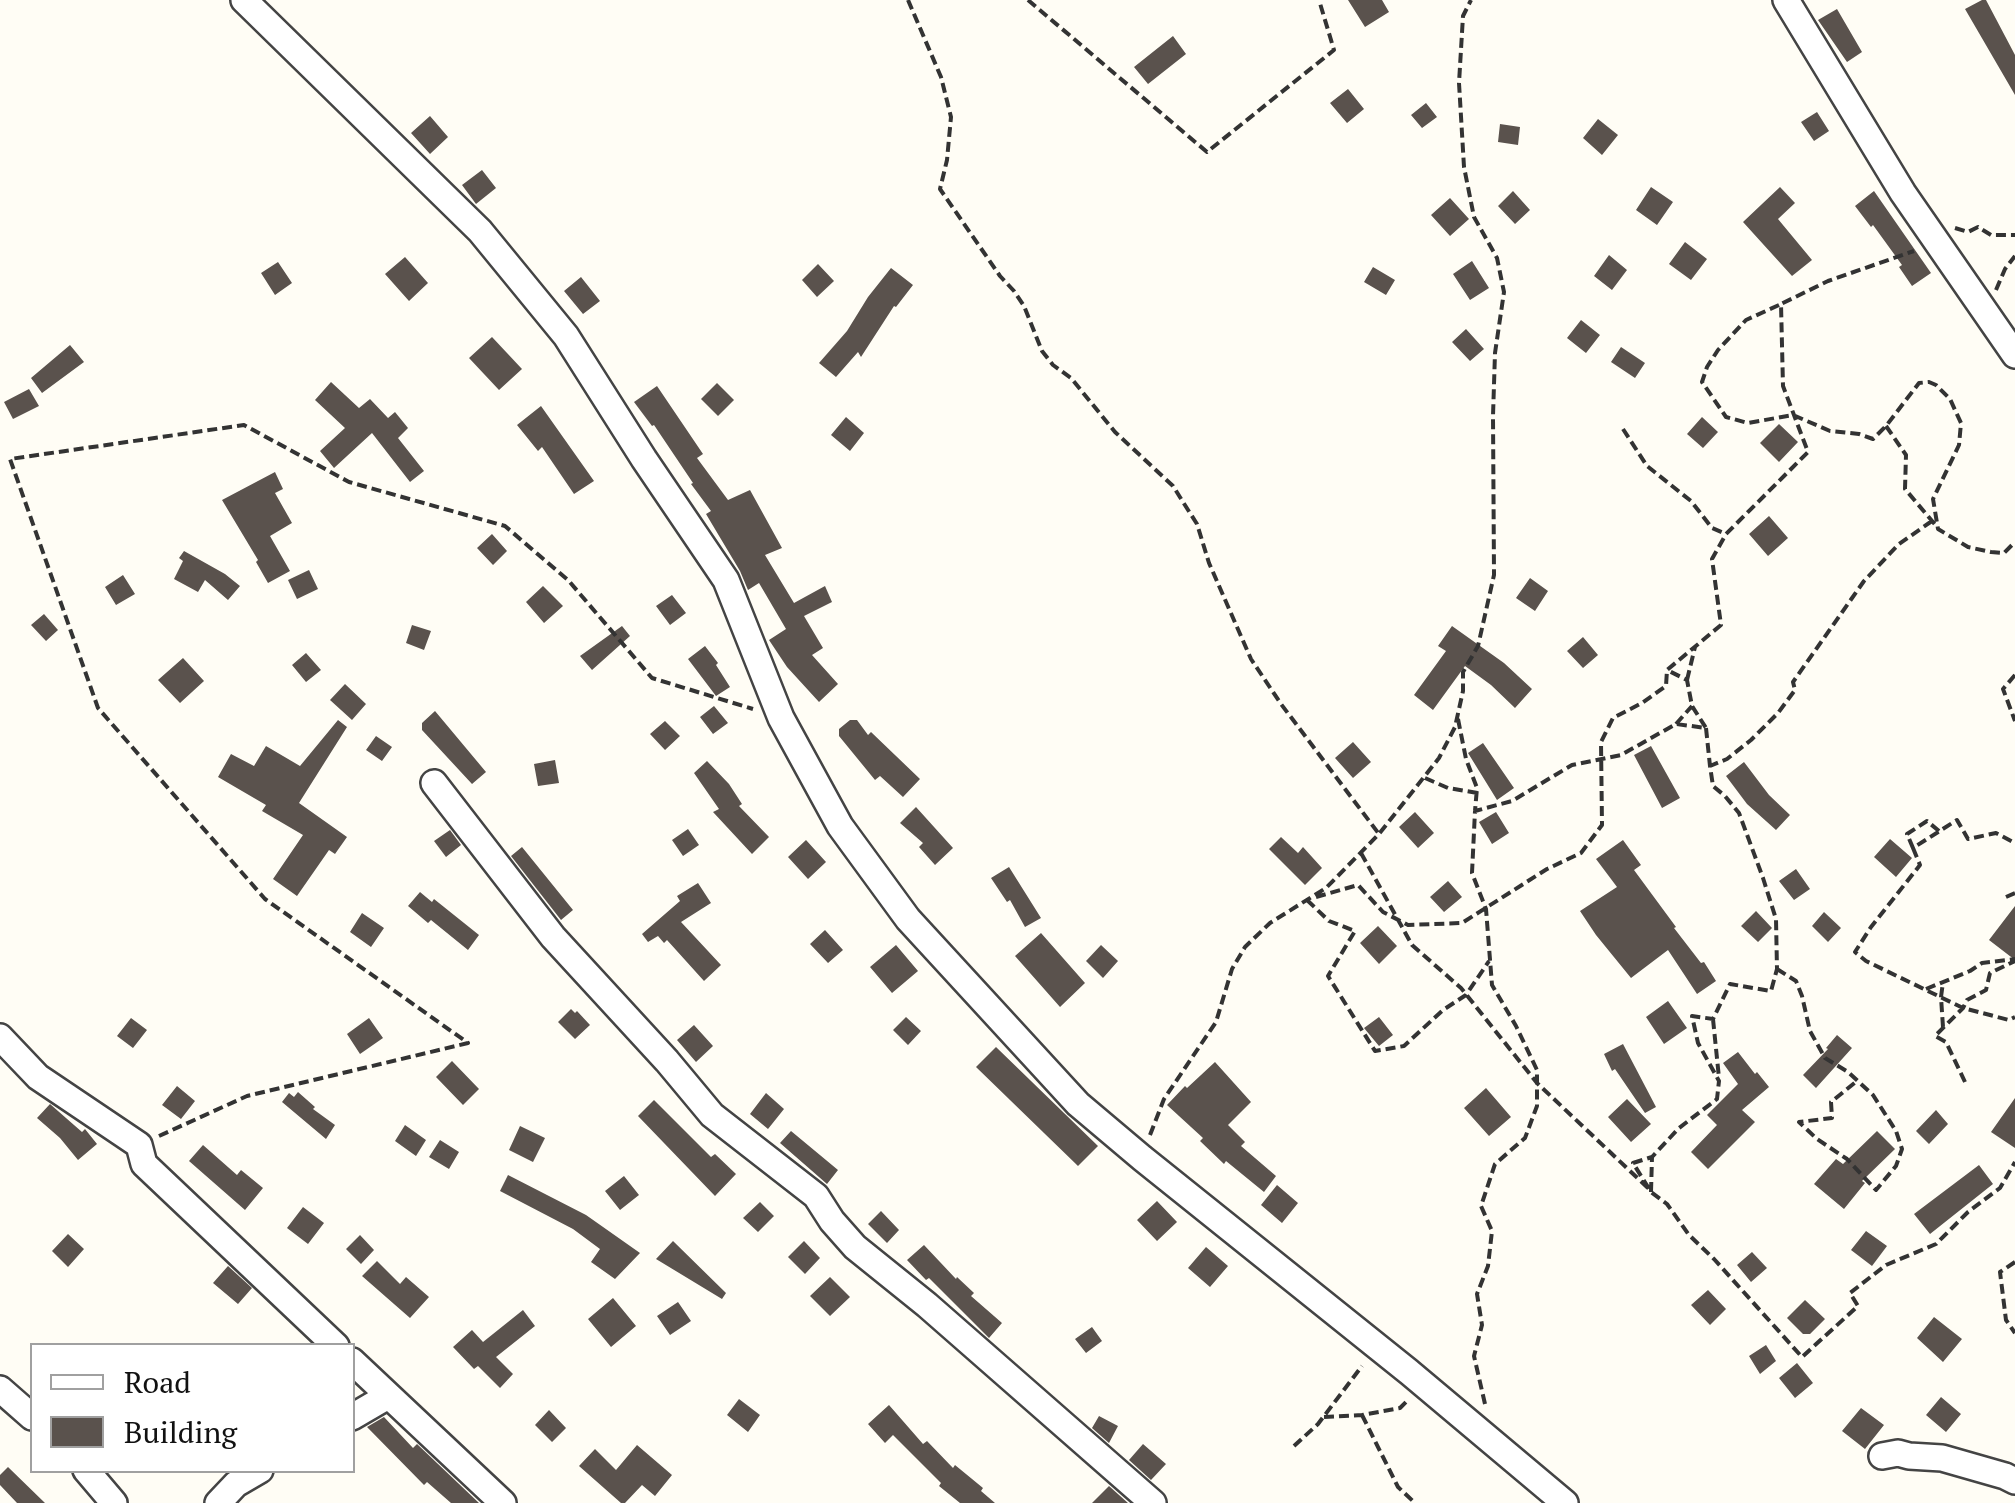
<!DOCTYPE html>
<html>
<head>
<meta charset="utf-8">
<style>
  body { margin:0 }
  #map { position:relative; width:2015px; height:1503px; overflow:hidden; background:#fffdf5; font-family:"PT Serif",serif }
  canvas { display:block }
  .legend { position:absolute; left:30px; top:1343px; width:325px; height:130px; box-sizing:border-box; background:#fff; border:2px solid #a0a0a0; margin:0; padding:12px 18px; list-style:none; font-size:30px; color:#111 }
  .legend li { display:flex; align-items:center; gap:20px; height:50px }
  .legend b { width:50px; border:2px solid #a0a0a0 }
</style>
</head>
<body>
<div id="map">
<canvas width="2015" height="1503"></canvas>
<ul class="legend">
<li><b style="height:12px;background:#fff"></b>Road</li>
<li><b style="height:28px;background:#5a524d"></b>Building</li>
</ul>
</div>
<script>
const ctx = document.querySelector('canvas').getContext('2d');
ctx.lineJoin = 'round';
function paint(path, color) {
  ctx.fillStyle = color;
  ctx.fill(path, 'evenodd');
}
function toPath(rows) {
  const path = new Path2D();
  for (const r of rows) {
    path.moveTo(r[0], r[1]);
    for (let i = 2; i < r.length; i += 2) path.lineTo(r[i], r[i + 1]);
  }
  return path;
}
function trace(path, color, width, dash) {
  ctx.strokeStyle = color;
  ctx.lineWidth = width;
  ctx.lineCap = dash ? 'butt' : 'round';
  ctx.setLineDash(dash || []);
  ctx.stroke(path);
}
paint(toPath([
  [1348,0,1382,0,1389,12,1365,27],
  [1982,0,1986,0,2015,55,2015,95,1965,9],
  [1837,9,1862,52,1847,62,1818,20],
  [1173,36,1186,54,1148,84,1134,67],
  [1348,89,1364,109,1347,123,1330,103],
  [1426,103,1437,117,1422,128,1411,115],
  [1817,112,1829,131,1814,141,1801,122],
  [430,116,448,137,430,154,411,133],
  [1598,119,1618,135,1602,155,1583,138],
  [1500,124,1520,127,1518,145,1498,142],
  [482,170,496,188,476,204,462,185],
  [1651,187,1673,202,1657,225,1636,210],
  [1780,187,1795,203,1778,219,1812,260,1792,276,1743,222],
  [1513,191,1530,210,1515,224,1498,206],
  [1874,191,1931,273,1912,286,1899,267,1902,265,1873,225,1871,227,1855,206],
  [1450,198,1469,219,1450,236,1431,215],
  [1685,242,1707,259,1691,280,1669,264],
  [1609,255,1627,270,1612,290,1594,276],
  [405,257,428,283,409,301,385,274],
  [1472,261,1489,288,1470,300,1453,274],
  [278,262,292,283,275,295,261,273],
  [818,264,834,281,817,297,802,280],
  [1373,267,1395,280,1386,295,1364,282],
  [891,268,913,285,896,307,894,306,861,357,858,352,836,377,819,363,847,331,868,297],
  [581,277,600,301,583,314,564,291],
  [1581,320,1600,335,1586,353,1567,338],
  [1466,329,1484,349,1470,361,1452,342],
  [492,337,522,369,499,390,469,358],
  [70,345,84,362,42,393,31,378],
  [1621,347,1645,363,1635,378,1611,362],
  [331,382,359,408,370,399,388,418,395,412,408,428,398,438,424,471,410,482,372,433,334,468,320,451,345,428,315,400],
  [717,383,734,400,718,416,701,399],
  [657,386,703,454,697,458,728,500,750,490,782,548,765,555,794,603,825,586,832,602,804,616,823,648,812,655,838,684,819,702,787,667,769,640,786,629,759,583,748,590,740,571,706,514,711,511,691,484,693,483,654,425,652,426,634,402],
  [29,389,39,406,13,419,4,402],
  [541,406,594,481,574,494,542,447,538,451,517,425],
  [846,417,864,433,850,451,831,435],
  [1702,417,1718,432,1703,448,1687,434],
  [1779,424,1798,442,1779,462,1760,443],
  [275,472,283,489,275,493,292,523,270,536,290,571,268,583,256,562,258,560,222,500],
  [1769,516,1788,538,1768,556,1749,534],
  [492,534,507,551,493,565,477,548],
  [184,551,225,574,240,586,228,600,205,580,198,592,174,579,183,561,179,558],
  [309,570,318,589,297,599,288,580],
  [123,575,135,594,116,605,105,587],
  [1530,578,1548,591,1535,611,1516,598],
  [543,586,563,606,544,623,526,602],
  [672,595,686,613,670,625,656,606],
  [44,614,58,630,46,641,31,625],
  [412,625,431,631,424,650,406,643],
  [622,626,630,636,592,670,580,656],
  [1452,626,1504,663,1532,689,1515,708,1491,685,1465,666,1433,710,1414,695,1446,651,1438,646],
  [1583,637,1598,655,1583,668,1567,651],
  [705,646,718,663,716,665,730,687,716,696,688,659],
  [306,653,321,670,306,682,292,665],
  [183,658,204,681,180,703,158,680],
  [345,684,366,704,352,720,330,700],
  [714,706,728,723,713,734,700,717],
  [435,711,486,772,472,784,422,730,422,723],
  [338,720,347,727,299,803,347,837,335,854,329,850,297,896,273,879,303,835,262,811,266,805,218,777,231,754,254,766,266,746,300,766],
  [850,720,857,720,868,735,871,732,920,779,903,797,880,776,875,780,839,736,839,729],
  [665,721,680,736,665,750,650,734],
  [376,736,392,747,382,761,366,750],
  [1353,742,1371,762,1353,778,1335,758],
  [1483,743,1514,788,1497,800,1468,753],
  [1651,746,1680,798,1662,808,1634,755],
  [555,760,559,783,538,786,534,764],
  [707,761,729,784,742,804,739,806,769,837,752,854,713,812,719,809,694,773],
  [1744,762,1769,795,1790,815,1776,830,1747,804,1726,776],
  [916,807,953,848,935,865,919,847,923,843,900,823],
  [1415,812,1434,833,1418,848,1399,827],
  [1496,812,1509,833,1492,844,1479,822],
  [688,829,699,845,683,856,672,840],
  [450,830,461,845,446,857,434,841],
  [1281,837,1298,853,1303,847,1322,868,1305,885,1269,849],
  [1890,839,1912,858,1896,877,1874,857],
  [806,840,826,862,808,879,788,857],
  [1623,840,1641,865,1634,870,1676,927,1674,928,1701,963,1704,962,1716,981,1697,994,1668,950,1631,978,1596,935,1580,911,1617,887,1596,859],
  [522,847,573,910,561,920,511,856],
  [1009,867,1041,918,1025,927,1010,900,1007,902,991,878],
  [1796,869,1810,889,1794,900,1779,881],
  [1448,881,1462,897,1444,912,1430,897],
  [698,883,711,903,681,922,721,965,704,981,667,940,664,943,658,936,648,942,642,934,680,901,677,896],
  [420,892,432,902,434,899,479,935,468,950,431,920,428,923,408,906],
  [2015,906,2015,960,1989,940],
  [1756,911,1772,928,1758,942,1741,926],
  [1824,912,1841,928,1828,942,1812,926],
  [362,913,384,928,371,947,350,932],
  [1378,926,1397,946,1379,964,1360,943],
  [825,930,843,950,828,963,810,944],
  [1041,933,1085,983,1060,1007,1015,956],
  [896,945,918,971,892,993,870,967],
  [1101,945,1118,961,1103,978,1086,961],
  [1668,1001,1687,1028,1664,1044,1646,1017],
  [571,1009,575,1013,577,1011,590,1025,575,1039,558,1022],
  [906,1017,921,1031,908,1045,893,1030],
  [1379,1017,1393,1035,1379,1046,1364,1028],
  [131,1018,147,1030,133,1048,117,1036],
  [369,1018,383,1038,360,1054,347,1034],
  [694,1025,713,1046,696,1062,677,1040],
  [1837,1035,1852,1048,1816,1088,1803,1075,1828,1049,1826,1048],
  [1623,1044,1656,1107,1645,1113,1615,1069,1612,1071,1604,1054],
  [996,1047,1098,1146,1078,1166,976,1067],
  [1738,1052,1755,1074,1757,1072,1769,1087,1742,1110,1755,1122,1708,1169,1691,1152,1717,1125,1707,1115,1738,1084,1723,1063],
  [452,1061,479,1089,463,1105,436,1077],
  [1215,1062,1251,1102,1228,1125,1245,1142,1241,1146,1276,1176,1264,1192,1226,1161,1224,1164,1200,1141,1203,1138,1167,1105,1185,1086,1187,1088],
  [177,1086,195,1101,181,1119,162,1105],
  [1486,1088,1511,1117,1489,1136,1464,1108],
  [298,1092,315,1107,313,1109,335,1125,326,1139,282,1102,289,1093,294,1097],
  [766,1093,784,1109,768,1129,750,1114],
  [2015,1098,2015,1148,1991,1132],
  [1627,1099,1651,1124,1631,1142,1608,1117],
  [654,1100,711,1157,715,1154,736,1174,715,1196,638,1116],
  [50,1104,82,1132,85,1129,97,1144,78,1160,60,1138,37,1118],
  [1936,1110,1948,1124,1929,1144,1916,1131],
  [405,1125,426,1140,416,1156,395,1141],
  [520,1126,545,1138,533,1162,509,1150],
  [791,1131,838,1170,827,1184,780,1143],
  [1877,1131,1895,1149,1862,1181,1865,1183,1844,1209,1814,1184,1836,1159,1843,1164],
  [440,1140,459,1152,449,1169,429,1157],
  [203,1145,237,1175,241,1170,263,1188,245,1210,189,1161],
  [1979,1165,1993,1184,1930,1234,1914,1214],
  [508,1175,586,1215,640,1253,615,1279,591,1262,600,1249,573,1229,500,1191],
  [624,1176,639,1195,620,1210,605,1191],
  [1277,1185,1298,1203,1282,1223,1261,1205],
  [1157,1201,1177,1222,1157,1241,1137,1220],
  [760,1202,774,1216,758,1232,743,1218],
  [303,1207,324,1223,308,1244,287,1228],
  [881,1211,899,1230,887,1243,868,1224],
  [1866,1231,1887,1246,1872,1266,1851,1250],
  [68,1234,84,1249,68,1267,52,1251],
  [360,1235,374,1250,361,1264,346,1249],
  [673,1241,726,1293,722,1299,656,1259],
  [804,1241,820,1258,805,1274,788,1257],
  [924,1245,956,1279,957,1277,974,1293,971,1296,1002,1323,989,1338,929,1278,926,1280,907,1260],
  [1206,1247,1228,1266,1210,1287,1188,1268],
  [1752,1252,1767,1268,1751,1282,1737,1265],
  [377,1261,400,1284,406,1277,429,1297,410,1318,362,1276],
  [228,1266,252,1288,238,1304,213,1283],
  [830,1277,850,1297,830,1316,810,1296],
  [1708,1290,1726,1309,1710,1325,1691,1305],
  [613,1298,636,1326,611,1347,588,1319],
  [1805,1300,1825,1319,1810,1334,1803,1334,1787,1318],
  [678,1302,691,1321,670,1335,657,1316],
  [523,1310,535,1326,496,1357,513,1374,500,1388,478,1366,474,1369,453,1347,472,1330,483,1342],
  [1934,1317,1962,1339,1943,1362,1917,1338],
  [1092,1327,1102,1341,1086,1353,1075,1339],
  [1766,1345,1776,1361,1760,1374,1749,1356],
  [1797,1363,1813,1383,1795,1398,1779,1378],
  [1941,1397,1961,1414,1946,1432,1926,1415],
  [739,1399,760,1415,748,1432,727,1415],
  [889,1405,923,1444,927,1441,953,1468,955,1465,983,1488,981,1491,995,1503,960,1503,939,1486,941,1483,893,1435,885,1443,868,1424],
  [1861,1408,1884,1425,1865,1449,1842,1431],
  [549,1410,566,1428,552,1442,535,1425],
  [1099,1416,1118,1426,1109,1443,1092,1428],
  [384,1417,413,1448,417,1444,479,1503,451,1503,427,1482,424,1485,367,1427],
  [1143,1444,1166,1464,1151,1480,1129,1460],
  [637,1445,672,1475,655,1496,642,1485,625,1503,621,1503,579,1466,595,1449,616,1470],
  [8,1467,45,1503,17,1503,0,1485,0,1475],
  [1109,1486,1128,1503,1092,1503]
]), '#5a524d');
const street = toPath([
  [244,0,480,231,566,336,644,459,726,580,781,718,840,826,908,919,1078,1104,1142,1158,1409,1372,1565,1503],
  [1786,0,1903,193,2015,355],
  [434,783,553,937,667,1061,712,1115,816,1196,832,1221,855,1247,927,1305,1153,1503],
  [0,1037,38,1077,139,1145,144,1164,336,1346],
  [352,1361,503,1503],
  [0,1389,32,1417],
  [352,1417,388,1396],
  [1882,1456,1898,1453,1909,1456,1942,1458,2005,1476,2015,1481],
  [86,1470,114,1503],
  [218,1503,236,1484,260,1470]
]);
trace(street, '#444', 30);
trace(toPath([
  [908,0,941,77,951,117,947,160,940,189,1000,276,1014,291,1024,306,1042,351,1053,365,1071,378,1115,432,1173,486,1183,502,1197,524,1209,563,1251,659,1281,704,1379,834],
  [1028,0,1207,152,1334,50,1319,0],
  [1955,228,1968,232,1978,227,1991,235,2015,235],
  [1996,290,2005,269,2015,256],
  [1779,305,1746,320,1718,350,1707,367,1702,382,1726,417,1748,423,1793,415,1830,431,1859,434,1873,439,1886,426,1919,383,1929,382,1936,385,1950,399,1961,423,1959,445,1933,499,1938,529,1968,547,1991,552,2004,553,2015,542],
  [1886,426,1906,455,1905,489,1938,528],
  [1623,429,1647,466,1691,501,1712,528,1726,534],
  [1932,521,1899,544,1864,581,1793,682,1795,690,1778,713,1751,740,1727,759,1710,766,1713,786,1725,796,1739,813,1763,878,1776,919,1777,969,1771,991,1730,984,1713,1019,1692,1016,1698,1043,1719,1081,1717,1099,1679,1128,1652,1157,1633,1163,1651,1192,1667,1204,1689,1235,1714,1259,1802,1357,1858,1306,1850,1293,1886,1265,1936,1244,1968,1212,2000,1188,2015,1162],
  [2015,675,2003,689,2015,721],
  [1687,680,1695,647],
  [1458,719,1466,759,1477,788,1475,811],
  [1676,724,1692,706],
  [1706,728,1710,766],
  [1425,778,1448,788,1478,793],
  [1939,831,1927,821,1907,834,1913,848,1957,820,1968,839,1996,833,2015,843],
  [1913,848,1920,865,1871,927,1855,952,1866,961,1963,1008,2009,1020,2015,1017],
  [1361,853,1412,945,1461,988,1537,1083,1648,1188],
  [1316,897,1358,885,1383,912,1408,925,1462,923,1547,869,1581,853,1602,825,1601,742,1613,718,1642,703,1666,686,1667,670],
  [2006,897,2015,893],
  [1307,900,1329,921,1355,931,1328,976,1375,1051,1404,1046,1443,1010,1466,995,1489,961],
  [1777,969,1796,981,1802,996,1810,1031,1825,1058,1848,1072,1873,1095,1896,1131,1902,1149,1896,1166,1876,1190,1847,1159,1817,1139,1799,1122,1832,1118,1831,1102,1857,1081],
  [1926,989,1970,971,1982,963,2015,959],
  [1713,1019,1719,1078],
  [1943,1027,1941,997,1943,982],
  [1965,1082,1946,1042,1935,1036,1963,1008,1967,1000,1986,990,1990,973,2015,961],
  [1150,1135,1164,1099,1216,1022,1232,969,1245,947,1270,923,1326,888,1379,834,1439,758,1455,727,1463,691,1463,672,1478,646,1494,575,1493,416,1495,353,1504,292,1497,258,1474,217,1464,167,1459,83,1463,16,1471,0],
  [159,1136,247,1096,468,1043,265,899,98,708,10,459,244,425,349,482,505,526,568,580,652,678,753,709],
  [1651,1192,1652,1157],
  [2015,1262,2000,1272,2006,1320,2015,1333],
  [1485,1404,1474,1356,1482,1325,1477,1294,1488,1266,1492,1231,1481,1206,1495,1164,1525,1138,1537,1106,1537,1070,1516,1026,1492,985,1486,909,1472,873,1475,811,1512,801,1572,765,1621,755,1676,724,1706,728,1692,706,1687,680,1667,670,1721,625,1712,559,1726,534,1808,452,1783,386,1781,304,1828,281,1914,251],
  [1362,1415,1398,1487,1415,1503],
  [1324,1417,1362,1415,1400,1408,1406,1402],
  [1294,1446,1318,1424,1362,1366]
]), '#333', 4, [10, 5]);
trace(street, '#fff', 25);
</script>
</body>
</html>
